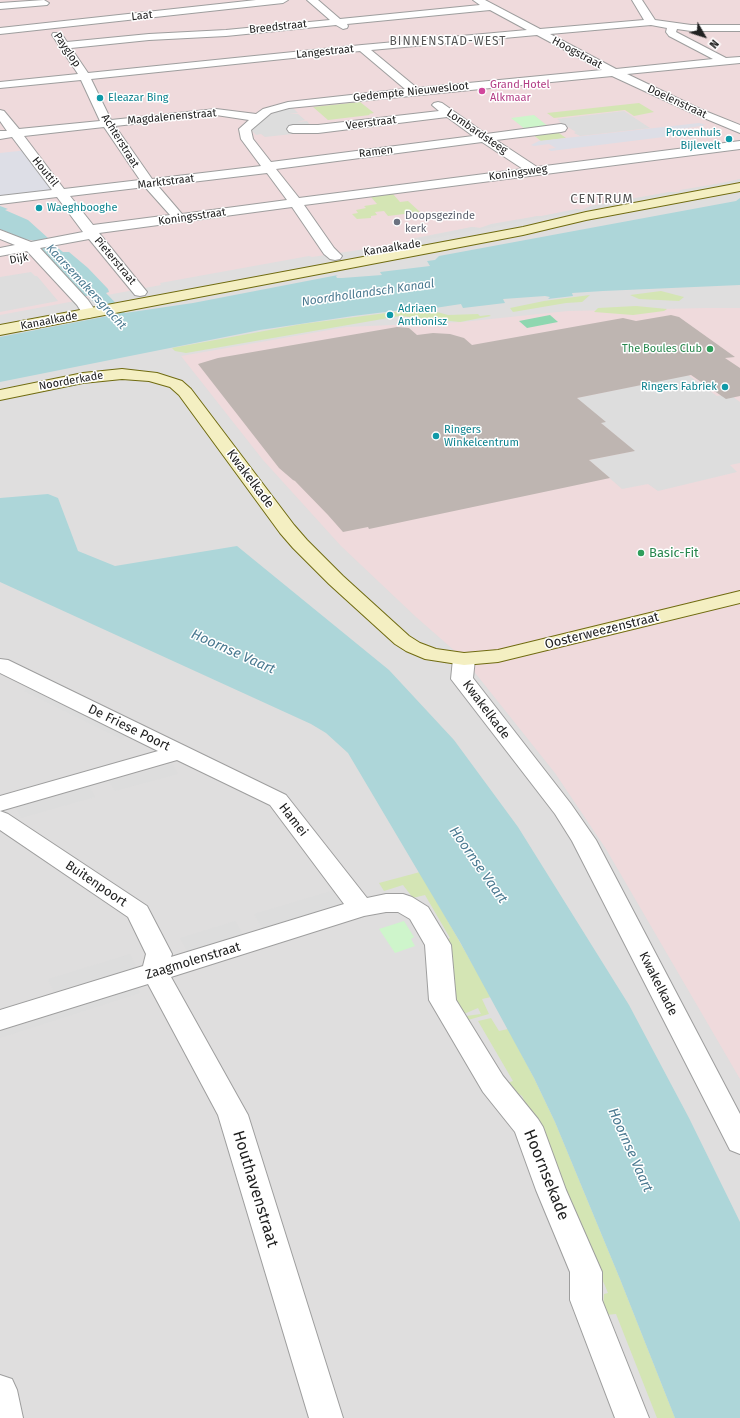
<!DOCTYPE html>
<html>
<head>
<meta charset="utf-8">
<style>
  body { margin:0 }
  #map { position:relative; width:740px; height:1418px; overflow:hidden; background:#f0ece8; font-family:"Fira Sans",sans-serif }
  canvas { display:block }
  .north { position:absolute; left:684px; top:16px; width:40px; height:40px; -webkit-text-stroke:3px #fff; paint-order:stroke; rotate:129deg; font-size:11px; font-weight:700; line-height:16px; text-align:center; color:#212121 }
  .north::after { content:''; display:block; margin:auto; width:14px; height:18px; background:#212121; clip-path:polygon(50% 0,100% 100%,50% 72%,0 100%) }
</style>
</head>
<body>
<div id="map">
<canvas width="740" height="1418"></canvas>
<div class="north">N</div>
</div>
<script>
const ctx = document.querySelector('canvas').getContext('2d');
ctx.lineJoin = 'round';
function paint(path, color) {
  ctx.fillStyle = color;
  ctx.fill(path, 'evenodd');
}
function toPath(rows) {
  const path = new Path2D();
  for (const r of rows) {
    path.moveTo(r[0], r[1]);
    for (let i = 2; i < r.length; i += 2) path.lineTo(r[i], r[i + 1]);
  }
  return path;
}
function trace(path, color, width, dash) {
  ctx.strokeStyle = color;
  ctx.lineWidth = width;
  ctx.lineCap = dash ? 'butt' : 'round';
  ctx.setLineDash(dash || []);
  ctx.stroke(path);
}
function label(font, color, halo, rows, align = 'center') {
  ctx.font = font + ' "Fira Sans",sans-serif';
  ctx.lineWidth = 3;
  ctx.setLineDash([]);
  ctx.textBaseline = 'middle';
  ctx.strokeStyle = halo;
  ctx.fillStyle = color;
  for (const [text, x, y, turn = 0] of rows) {
    ctx.save();
    ctx.translate(x, y);
    ctx.rotate((+turn || 0) * Math.PI / 180);
    ctx.textAlign = isNaN(turn) ? turn : align;
    if (halo) ctx.strokeText(text, 0, 0);
    ctx.fillText(text, 0, 0);
    ctx.restore();
  }
}
paint(toPath([
  [0,0,740,0,740,1418,0,1418]
]), '#dfdede');
paint(toPath([
  [0,0,740,0,740,179,679,192,670,192,591,206,582,210,577,209,542,216,538,216,480,228,472,227,415,238,412,242,312,257,309,256,160,283,161,285,0,315],
  [706,308,740,308,740,1079,606,849,555,773,464,659,416,617,341,546,263,460,181,356,346,327,462,322,568,311]
]), '#efdadc');
paint(toPath([
  [360,102,374,113,369,114,370,115,328,120,313,107],
  [639,103,654,112,634,116,625,110,554,118,547,113],
  [556,131,566,138,541,141,532,134],
  [393,194,400,202,408,201,420,212,388,216,384,211,375,212,377,215,371,216,371,218,357,219,352,214,358,213,356,210,366,208,364,206,377,204,371,197],
  [661,291,684,297,679,301,639,299,630,295],
  [590,295,582,302,566,303,513,312,510,308,544,301],
  [636,306,667,309,664,311,633,315,594,312,598,308],
  [432,307,437,312,448,315,478,314,480,316,489,315,491,316,460,322,400,316,186,353,175,351,172,348,302,324],
  [420,872,491,997,482,999,489,1014,468,1020,466,1016,481,1014,478,1008,464,1014,454,998,444,941,450,938,425,895,413,898,403,885,384,891,379,883],
  [491,1018,499,1031,508,1029,534,1078,555,1122,620,1279,675,1418,657,1418,616,1314,606,1315,603,1306,604,1294,608,1293,539,1130,522,1096,511,1089,507,1083,513,1081,478,1021]
]), '#d4e5b4');
paint(toPath([
  [534,115,549,127,525,129,511,118],
  [404,921,414,937,411,939,415,946,395,953,379,929]
]), '#cef5cb');
paint(toPath([
  [550,315,558,322,527,328,519,321]
]), '#8ed7b0');
paint(toPath([
  [293,108,298,113,289,114,298,114,305,120,297,122,307,121,310,125,302,126,301,133,265,137,261,134,256,135,252,131,251,129,269,115,283,109],
  [624,111,650,128,580,136,574,133,576,132,558,121,560,121,557,119],
  [740,179,740,181,412,242,415,239,472,227,480,228,491,224,538,216,542,216,577,209,582,210,591,206,670,192,679,192,680,190,729,182],
  [31,272,35,276,37,276,58,301,0,312,0,277],
  [688,375,717,396,729,394,740,402,740,463,730,465,737,472,658,491,648,484,622,489,589,460,634,451,601,423,577,398],
  [28,687,127,736,121,739,24,691],
  [172,764,178,774,115,791,109,781],
  [89,786,95,797,21,818,16,807],
  [341,888,350,901,263,929,254,914],
  [235,921,243,935,188,952,180,938],
  [130,954,137,969,55,994,48,979],
  [140,987,138,988,140,992,137,994,0,1038,0,1031]
]), '#ddd');
paint(toPath([
  [699,123,706,125,681,129,688,134,551,151,548,149,556,148,549,144,534,146,531,145,539,141],
  [28,150,60,190,0,197,0,153]
]), '#dddee6');
paint(toPath([
  [740,198,740,285,603,291,572,293,573,296,548,299,550,297,545,296,503,299,505,303,463,308,461,304,435,308,434,306,353,316,260,330,0,382,0,337,108,316,88,296,84,296,41,248,54,245,63,252,69,252,88,268,108,289,109,292,106,293,125,313,193,303,338,275,336,276,337,278,342,278,382,275,380,272,430,266,427,261,435,260,439,256,736,201],
  [0,206,8,209,5,210,28,220,48,238,35,241,24,239,0,229],
  [48,494,58,498,78,551,115,566,237,546,389,670,454,740,518,827,629,1005,689,1118,740,1222,740,1418,675,1418,620,1279,555,1122,534,1078,460,942,348,753,326,733,311,724,0,582,0,498]
]), '#add6d9');
paint(toPath([
  [671,315,679,317,735,357,725,358,740,368,740,396,726,399,691,375,577,398,606,422,601,423,635,451,589,460,610,478,369,529,368,527,343,532,328,515,295,481,293,480,279,468,198,364,218,358,397,327,409,328,417,335,433,333,450,334,464,338,472,345,623,318,636,321]
]), '#beb5b1');
const street = toPath([
  [44,0,49,3,47,5,0,9,0,3,44,0],
  [256,0,288,0,283,3,0,34,0,28,256,0],
  [307,0,318,0,340,19,480,5,473,0,485,0,540,29,644,20,632,0,642,0,655,20,691,25,740,25,740,31,691,31,677,29,676,32,726,58,740,57,740,63,627,74,700,109,740,125,740,133,692,113,612,76,289,108,271,113,251,130,253,139,271,162,473,136,447,117,318,133,293,133,289,132,287,129,289,126,293,125,318,125,439,111,432,105,434,103,438,102,442,103,486,134,561,124,565,125,567,128,565,131,561,132,496,140,537,167,740,141,740,149,304,205,334,248,342,256,340,259,335,260,330,259,324,254,292,207,99,233,147,292,145,295,140,296,135,295,89,239,40,248,88,300,97,313,94,316,89,318,84,316,77,305,27,251,0,256,0,248,15,245,0,239,0,230,31,242,83,232,57,197,0,204,0,196,52,190,12,137,0,139,0,131,7,131,0,121,0,110,4,111,19,129,100,121,81,80,0,88,0,82,78,74,52,35,53,33,61,33,67,42,149,34,226,30,330,20,307,0],
  [490,10,527,30,362,45,88,73,71,48,149,40,226,36,336,25,343,29,347,28,348,26,347,24,490,10],
  [651,25,667,28,666,32,669,36,713,59,616,69,550,34,651,25],
  [537,35,602,70,417,88,371,50,537,35],
  [360,51,405,89,288,102,263,109,256,114,216,109,111,120,91,79,360,51],
  [216,115,249,120,239,129,241,139,261,166,152,179,115,126,216,115],
  [104,127,140,180,64,189,24,136,104,127],
  [482,142,523,169,299,198,276,169,482,142],
  [267,173,287,200,182,214,158,186,267,173],
  [145,187,170,215,93,225,70,196,145,187],
  [464,653,471,655,475,659,473,678,571,804,596,840,740,1114,740,1154,730,1150,572,841,555,814,451,679,453,659,457,655,464,653],
  [0,659,8,660,286,795,367,898,386,894,403,894,412,897,428,907,451,945,456,1000,503,1076,538,1119,543,1127,566,1190,602,1272,602,1300,649,1418,615,1418,570,1300,570,1272,536,1190,515,1132,483,1092,429,1000,425,945,410,919,398,912,386,912,364,916,171,977,248,1115,343,1418,309,1418,218,1115,148,984,0,1030,0,1010,143,966,146,954,128,917,0,830,0,796,158,751,0,673,0,659],
  [177,760,270,805,344,904,171,957,172,954,147,906,8,814,0,811,177,760],
  [0,1375,12,1379,17,1390,23,1418,0,1418,0,1375]
]);
const secondary = toPath([
  [740,183,740,191,586,220,523,235,0,335,0,325,523,227,586,212,740,183],
  [122,369,157,373,182,381,191,389,294,525,307,540,343,576,409,636,420,643,436,649,464,653,498,650,740,591,740,603,498,662,464,665,425,659,406,651,395,644,329,584,293,548,280,533,179,395,170,387,149,381,122,379,83,383,0,400,0,390,83,373,122,369]
]);
trace(street, '#9e9e9e', 2);
trace(secondary, '#706b10', 2);
paint(street, '#fff');
paint(secondary, '#f4efc2');
for (const [x, y, r, color] of [
  [482,91,4,"#d1479c"],
  [100,98,4,"#0f9aa8"],
  [729,139,4,"#0f9aa8"],
  [39,208,4,"#0f9aa8"],
  [397,222,4,"#6b7280"],
  [390,315,4,"#0f9aa8"],
  [710,349,4,"#2e9e5b"],
  [725,387,4,"#0f9aa8"],
  [436,436,4,"#0f9aa8"],
  [641,553,4,"#2e9e5b"]
]) {
  const dot = new Path2D();
  dot.arc(x, y, r, 0, 2 * Math.PI);
  ctx.fillStyle = color;
  ctx.fill(dot);
  trace(dot, '#fff', 1.5);
}
label('11px', '#212121', '#fff', [
  ["Laat",142,16,-6],
  ["Breedstraat",278,27,-6],
  ["Payglop",67,50,56],
  ["Langestraat",325,52,-6],
  ["Hoogstraat",577,53,28],
  ["Gedempte Nieuwesloot",411,92,-6],
  ["Doelenstraat",677,102,25],
  ["Magdalenenstraat",172,117,-5],
  ["Veerstraat",371,123,-7],
  ["Lombardsteeg",477,132,34],
  ["Achterstraat",120,141,58],
  ["Ramen",376,152,-7],
  ["Houttil",45,172,51],
  ["Koningsweg",518,173,-8],
  ["Marktstraat",166,182,-7],
  ["Koningsstraat",192,217,-8],
  ["Kanaalkade",392,248,-9],
  ["Dijk",19,259,-11],
  ["Pieterstraat",115,261,50],
  ["Kanaalkade",49,321,-11],
  ["Noorderkade",71,381,-10]
]);
label('11px', '#b23c85', '#fff', [
  ["Grand Hotel",490,85],
  ["Alkmaar",490,98]
], 'left');
label('11px', '#0d838f', '#fff', [
  ["Eleazar Bing",108,98],
  ["Provenhuis",721,133,"right"],
  ["Bijlevelt",721,146,"right"],
  ["Waeghbooghe",47,208],
  ["Adriaen",398,309],
  ["Anthonisz",398,322],
  ["Ringers Fabriek",717,387,"right"],
  ["Ringers",444,430],
  ["Winkelcentrum",444,443]
], 'left');
label('11px', '#5b616d', '#fff', [
  ["Doopsgezinde",405,216],
  ["kerk",405,229]
], 'left');
label('11px', '#27864d', '#fff', [
  ["The Boules Club",702,349]
], 'right');
ctx.letterSpacing = '1px';
label('12px', '#545454', '#fff', [
  ["BINNENSTAD-WEST",448,42]
]);
ctx.letterSpacing = '0px';
label('italic 12px', '#4b7a91', '#fff', [
  ["Kaarsemakersgracht",86,287,47],
  ["Noordhollandsch Kanaal",368,293,-8]
]);
ctx.letterSpacing = '1px';
label('13px', '#545454', '#fff', [
  ["CENTRUM",602,199]
]);
ctx.letterSpacing = '0px';
label('13px', '#212121', '#fff', [
  ["Kwakelkade",250,479,53],
  ["Oosterweezenstraat",602,631,-14],
  ["Kwakelkade",486,710,53],
  ["De Friese Poort",129,728,26],
  ["Hamei",293,820,52],
  ["Buitenpoort",96,884,34],
  ["Zaagmolenstraat",193,961,-17],
  ["Kwakelkade",658,984,63]
]);
label('13px', '#27864d', '#fff', [
  ["Basic-Fit",649,553]
], 'left');
label('italic 14px', '#4b7a91', '#fff', [
  ["Hoornse Vaart",233,652,24],
  ["Hoornse Vaart",478,865,55],
  ["Hoornse Vaart",630,1150,66]
]);
label('16px', '#212121', '#fff', [
  ["Hoornsekade",546,1175,68],
  ["Houthavenstraat",255,1189,73]
]);
</script>
</body>
</html>
